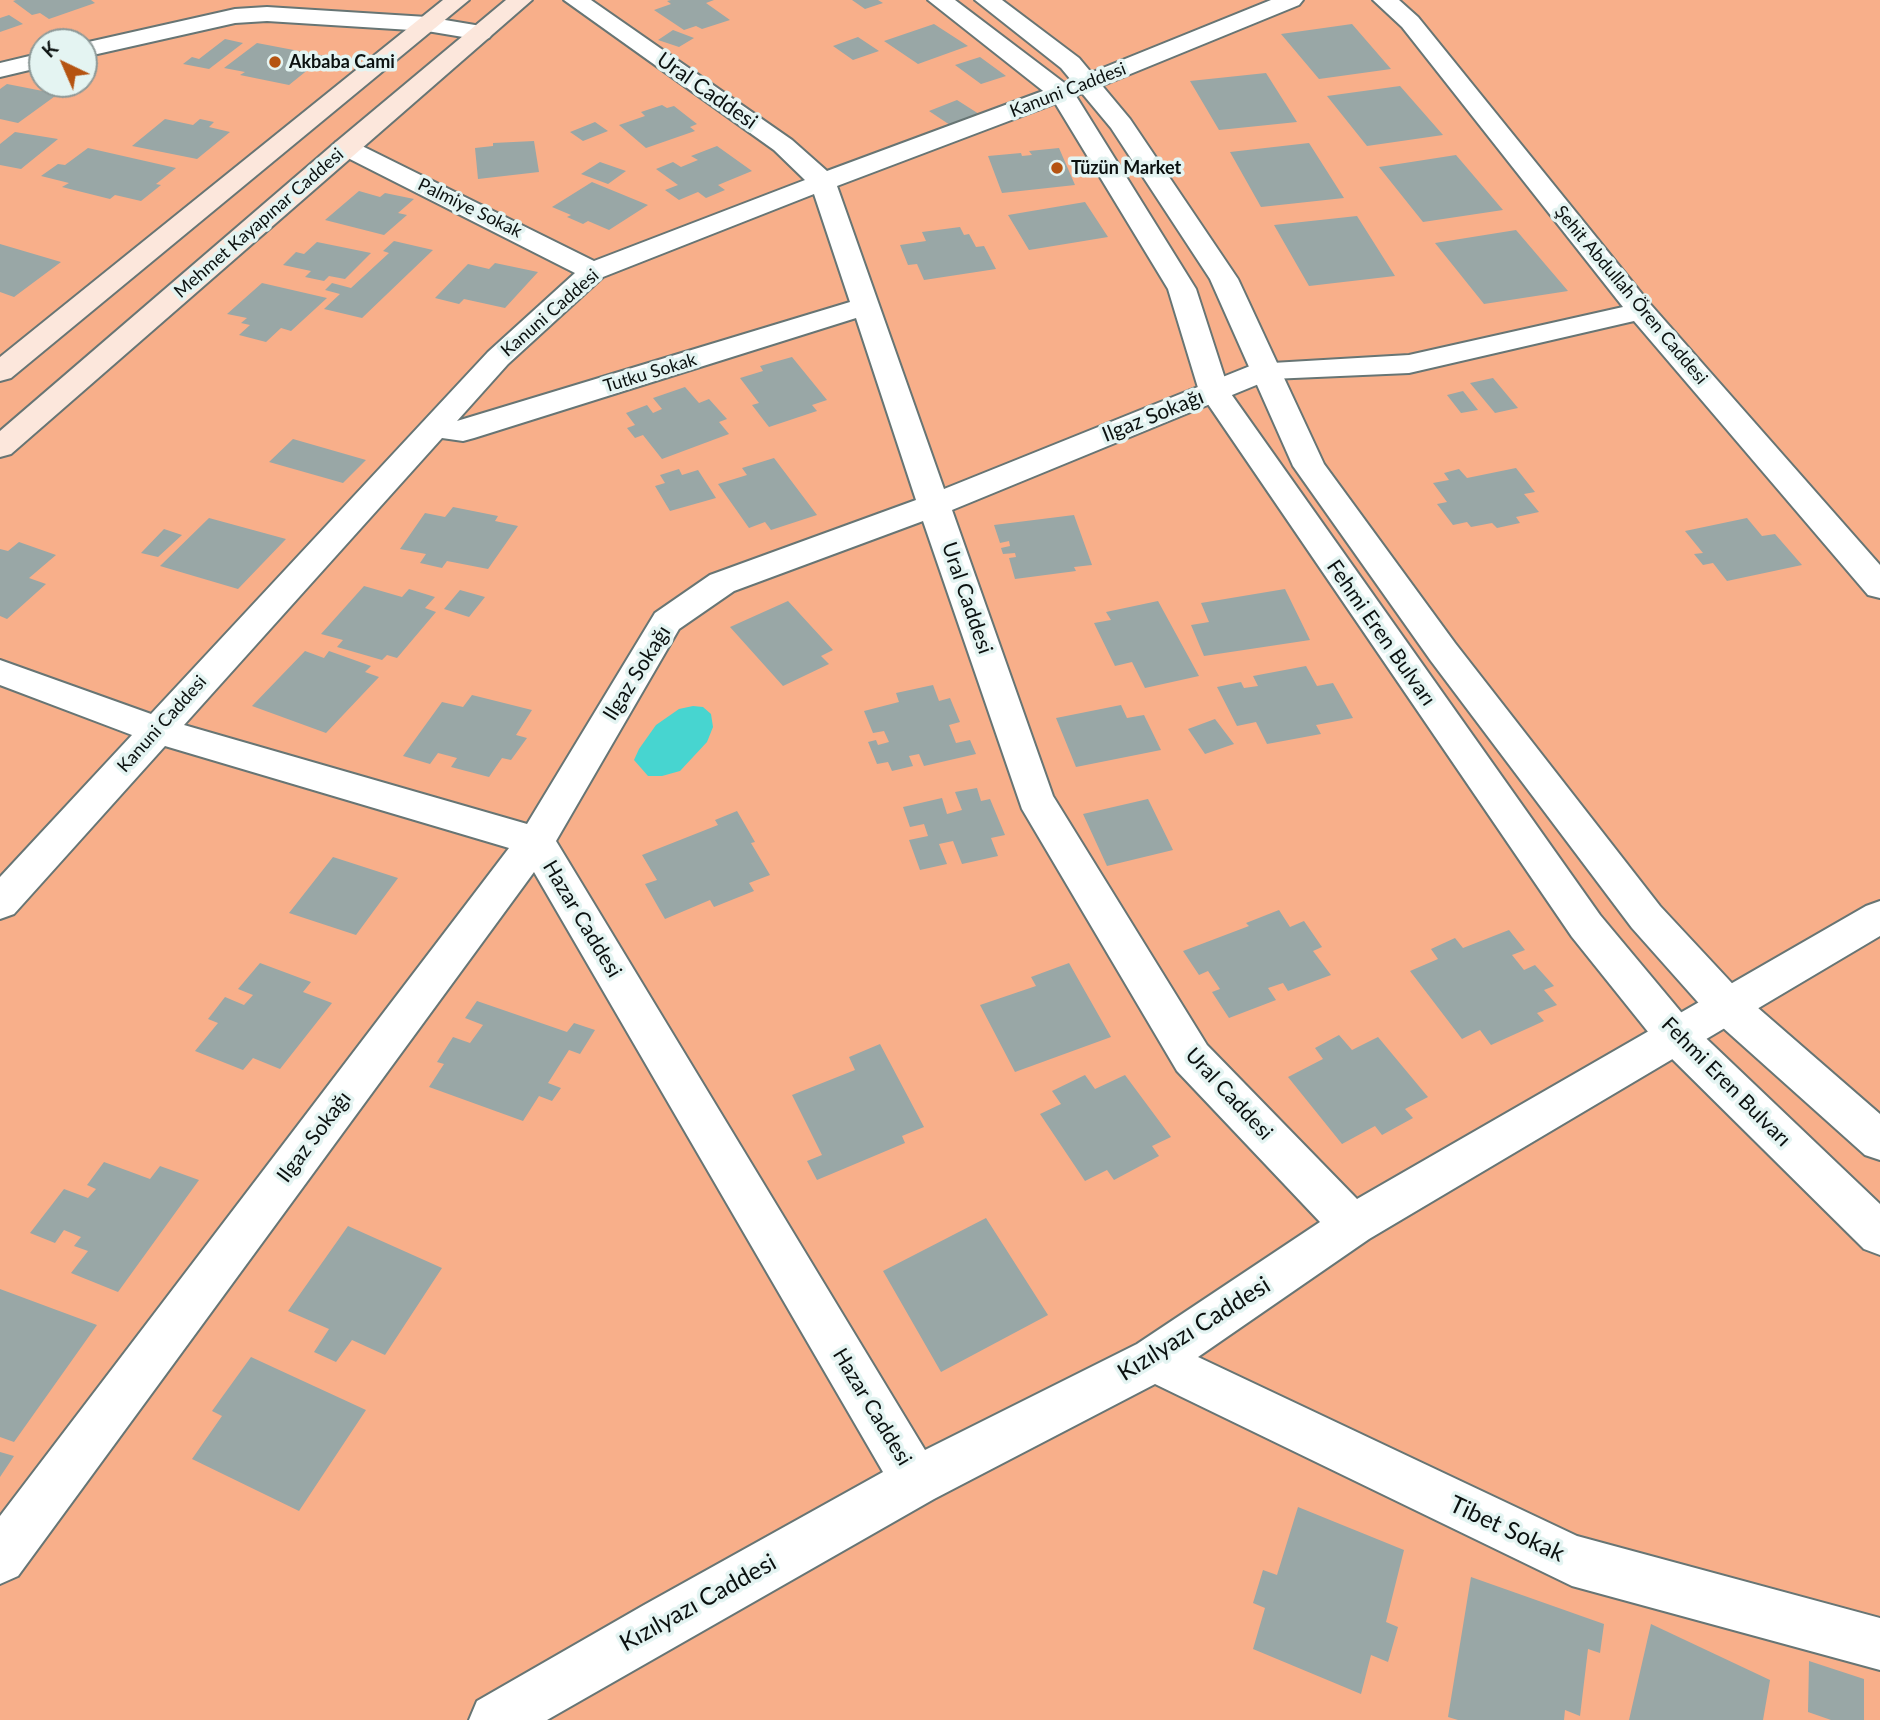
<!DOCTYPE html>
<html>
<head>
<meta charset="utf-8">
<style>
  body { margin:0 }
  #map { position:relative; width:1880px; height:1720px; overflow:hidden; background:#d7e6e5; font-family:Lato,sans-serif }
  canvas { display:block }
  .north { position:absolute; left:28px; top:28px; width:70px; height:70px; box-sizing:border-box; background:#e4f4f2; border:2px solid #8d9998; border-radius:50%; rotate:316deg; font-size:19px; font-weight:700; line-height:28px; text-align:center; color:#0b1110 }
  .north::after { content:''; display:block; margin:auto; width:24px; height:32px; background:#b55412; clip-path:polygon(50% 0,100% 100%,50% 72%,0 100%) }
</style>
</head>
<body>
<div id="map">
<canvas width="1880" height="1720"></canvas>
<div class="north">K</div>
</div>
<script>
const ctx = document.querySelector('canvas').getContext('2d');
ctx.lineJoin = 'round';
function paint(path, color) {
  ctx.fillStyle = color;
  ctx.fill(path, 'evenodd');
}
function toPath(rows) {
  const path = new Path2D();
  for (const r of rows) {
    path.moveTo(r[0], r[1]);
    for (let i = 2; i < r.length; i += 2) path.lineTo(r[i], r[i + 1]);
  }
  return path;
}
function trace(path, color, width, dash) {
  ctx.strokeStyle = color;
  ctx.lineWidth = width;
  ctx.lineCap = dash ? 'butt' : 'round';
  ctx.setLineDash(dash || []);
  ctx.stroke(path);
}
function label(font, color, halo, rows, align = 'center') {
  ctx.font = font + ' Lato,sans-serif';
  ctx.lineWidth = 7;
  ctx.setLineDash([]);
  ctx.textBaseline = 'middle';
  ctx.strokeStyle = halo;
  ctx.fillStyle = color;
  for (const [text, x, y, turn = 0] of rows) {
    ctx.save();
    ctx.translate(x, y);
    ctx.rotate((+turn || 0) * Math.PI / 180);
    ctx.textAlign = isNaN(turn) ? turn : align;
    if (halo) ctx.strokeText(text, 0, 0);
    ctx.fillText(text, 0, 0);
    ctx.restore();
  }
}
paint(toPath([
  [0,0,1880,0,1880,1720,0,1720],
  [42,42,84,42,84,84,42,84]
]), '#f8af8a');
paint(toPath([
  [693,706,703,707,711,714,713,727,707,742,680,771,662,776,648,776,634,760,639,749,656,725,679,709]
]), '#47d5d0');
paint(toPath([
  [16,0,91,0,95,3,49,19,40,13,32,15,13,1],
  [671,0,714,0,706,3,730,20,702,29,696,26,684,30,654,10,671,4,667,1],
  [852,0,878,0,883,3,865,9],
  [9,15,23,24,0,32,0,18],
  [934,24,968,46,918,64,884,41],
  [1352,24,1391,69,1319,79,1281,34],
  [673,30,694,38,679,47,658,40],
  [858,37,879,51,853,60,833,46],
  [225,39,243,43,209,69,183,64,192,57,199,59],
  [257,43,325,56,289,85,240,75,245,72,224,68],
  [980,57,1006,76,981,84,955,65],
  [1266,73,1297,122,1219,130,1190,81],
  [7,84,58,94,18,123,0,119,0,89],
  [1400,86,1443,135,1367,146,1327,96],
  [957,100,979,114,950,125,929,111],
  [662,105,667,108,674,106,697,124,690,127,695,131,646,148,619,125,645,116,641,112],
  [165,119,193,125,200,119,214,122,209,127,230,132,197,159,132,146],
  [595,122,608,131,583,141,570,132],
  [15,132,58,139,21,169,0,165,0,144],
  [534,141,539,172,478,179,475,148,493,146,493,143],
  [1309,143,1344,198,1261,207,1230,152],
  [717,146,752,171,718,185,725,190,706,198,698,192,679,200,665,190,678,185,656,169,673,162,681,167,698,160,691,156],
  [88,148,176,168,156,184,161,185,141,201,115,195,110,199,62,187,69,183,41,176,58,164,65,165],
  [1059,148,1075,185,1002,193,988,156,1021,153,1022,156,1032,155,1029,151],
  [1456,155,1503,210,1423,222,1379,167],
  [600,162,626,171,608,184,581,174],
  [592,182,648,205,609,230,588,221,583,224,567,217,571,215,552,207],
  [359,191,380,197,385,193,414,199,398,213,407,215,384,235,325,220],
  [1085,202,1108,237,1029,250,1008,215],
  [1357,216,1395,276,1309,286,1274,225],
  [960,227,964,235,969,234,976,247,984,246,996,269,924,280,917,264,908,265,900,245,926,241,922,232],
  [1516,230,1568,291,1484,304,1435,243],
  [394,241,433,250,362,318,324,309,340,294,325,290,332,283,351,288,389,253,383,251],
  [317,242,371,253,345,279,329,276,324,281,305,277,311,271,283,265,296,252,304,254],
  [0,244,61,262,14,297,0,292],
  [495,263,538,272,505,308,464,299,459,304,435,298,468,264,489,269],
  [262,283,327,298,291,331,281,328,266,342,239,335,250,325,241,323,247,318,227,314],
  [792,357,827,400,812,405,817,411,769,427,752,405,759,403,740,378,763,371,760,366],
  [1493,378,1518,408,1495,413,1470,383],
  [685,387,699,403,709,399,727,419,719,422,729,434,662,459,643,435,635,438,627,428,635,425,626,413,647,405,653,413,662,409,653,398],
  [1463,391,1478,410,1461,413,1447,395],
  [293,439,366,460,343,483,269,462],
  [774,458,817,515,771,530,765,522,749,528,718,484,747,475,742,468],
  [1516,468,1535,492,1524,494,1539,512,1516,517,1520,523,1497,528,1492,523,1471,527,1467,522,1453,525,1437,504,1447,502,1433,483,1449,480,1444,473,1459,469,1467,478],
  [679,469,682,475,698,470,716,498,670,511,655,486,665,483,660,475],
  [453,507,498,516,495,521,518,526,488,569,447,561,442,568,420,563,426,554,400,549,425,513,445,517],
  [1074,515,1092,565,1074,567,1076,571,1015,579,1009,558,1016,557,1015,553,1003,554,1001,548,1010,546,1009,541,1000,543,994,525],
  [209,518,286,539,238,589,160,566],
  [1747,518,1762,536,1775,534,1802,565,1727,581,1713,563,1703,565,1694,554,1703,553,1685,531],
  [164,529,182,535,158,557,141,553],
  [19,542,56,555,29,578,46,584,7,619,0,616,0,549,8,551],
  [364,586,402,597,409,589,435,597,425,608,436,612,397,658,387,655,382,660,337,647,343,640,321,634],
  [1285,589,1310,640,1204,656,1191,625,1209,622,1201,603],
  [460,590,485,597,469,617,444,609],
  [788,601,833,650,821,656,829,664,783,686,730,627],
  [1158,601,1199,676,1145,688,1132,662,1115,666,1094,623,1111,620,1106,612],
  [305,651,324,658,329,651,371,666,365,672,379,677,326,733,252,706],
  [1306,666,1317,686,1333,683,1353,718,1316,725,1321,734,1267,744,1256,722,1237,726,1217,687,1241,682,1244,688,1258,686,1253,676],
  [933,685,939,701,950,698,960,722,949,725,956,743,970,740,976,754,924,766,919,754,909,756,913,766,892,771,888,762,877,764,868,742,876,740,878,745,889,742,884,731,873,733,864,711,899,702,896,693],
  [472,695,532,710,516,735,527,738,511,760,502,758,489,777,451,767,457,758,438,753,430,764,403,756,442,702,463,707],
  [1121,705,1127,718,1144,715,1161,750,1076,767,1056,718],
  [1215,719,1234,744,1205,754,1188,729],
  [977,788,981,801,990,799,1005,835,991,838,998,856,962,864,953,841,939,844,947,864,920,870,909,840,928,836,924,824,910,827,903,807,942,798,947,814,962,810,955,792],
  [1148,799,1173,850,1107,866,1083,814],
  [737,811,755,842,751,843,770,875,749,883,754,891,714,907,710,900,665,919,645,884,657,880,642,855,718,825,715,820],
  [333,857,398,878,356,935,289,913],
  [1279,910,1290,927,1304,921,1322,947,1313,951,1331,975,1288,991,1283,983,1268,988,1276,1000,1229,1018,1212,992,1220,989,1208,971,1199,975,1183,951,1249,926,1246,923],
  [1509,930,1525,950,1512,955,1524,970,1535,965,1554,986,1544,990,1557,1005,1537,1013,1544,1021,1491,1045,1480,1030,1462,1039,1410,971,1438,959,1431,949,1455,938,1463,948],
  [260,963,311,982,303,992,332,1003,280,1069,253,1058,243,1070,195,1051,218,1023,208,1019,225,997,244,1005,253,995,238,989],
  [1069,963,1111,1037,1015,1072,980,1005,1036,986,1031,977],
  [477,1001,567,1032,574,1023,595,1030,580,1054,569,1050,548,1083,561,1088,552,1101,539,1096,523,1121,429,1087,444,1064,437,1062,453,1037,470,1043,483,1025,465,1018],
  [1339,1035,1352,1050,1378,1037,1428,1097,1405,1109,1413,1118,1382,1135,1375,1126,1342,1144,1288,1077,1323,1059,1315,1048],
  [880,1044,924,1127,902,1136,905,1143,817,1180,807,1161,822,1155,792,1095,855,1070,849,1057],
  [1085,1075,1095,1089,1125,1075,1171,1137,1152,1146,1159,1156,1114,1180,1107,1170,1085,1181,1040,1114,1061,1104,1052,1091],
  [104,1162,150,1179,160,1166,199,1180,118,1292,71,1273,88,1251,74,1246,81,1237,64,1230,55,1243,30,1233,64,1189,88,1198,96,1189,87,1185],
  [986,1218,1048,1315,941,1372,883,1271],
  [348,1226,442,1268,385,1355,352,1340,336,1362,314,1352,329,1329,288,1311],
  [0,1289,97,1325,14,1442,0,1437],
  [251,1357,366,1410,299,1511,192,1459,222,1416,212,1411],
  [0,1452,14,1456,0,1477],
  [1298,1507,1404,1550,1386,1622,1398,1627,1388,1662,1371,1655,1361,1694,1253,1649,1265,1608,1253,1603,1263,1570,1277,1575],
  [1471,1577,1604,1624,1600,1653,1588,1649,1580,1716,1565,1710,1564,1720,1458,1720,1448,1717],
  [1651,1624,1770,1680,1763,1720,1629,1720],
  [1809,1661,1864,1679,1864,1720,1831,1720,1808,1712]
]), '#99a7a6');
const minor = toPath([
  [564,0,591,0,792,140,827,171,1078,78,1271,0,1303,0,1299,5,1096,88,837,186,944,489,1255,364,1409,355,1623,307,1402,27,1373,0,1399,0,1418,17,1651,305,1880,565,1880,598,1868,595,1634,321,1409,373,1271,379,952,510,1053,796,1207,1045,1357,1199,1866,906,1880,901,1880,936,1369,1239,1198,1357,1577,1536,1880,1618,1880,1670,1572,1586,1155,1384,934,1499,547,1720,469,1720,477,1701,644,1605,883,1472,534,872,18,1576,0,1584,0,1516,509,848,165,746,14,914,0,919,0,877,132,735,0,685,0,660,151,714,488,352,575,273,336,152,332,147,336,142,345,139,354,142,594,261,805,180,774,150,564,0],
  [814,194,850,302,457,421,508,364,603,277,814,194],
  [856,318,916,500,710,575,655,613,527,824,184,725,442,438,463,441,474,438,856,318],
  [923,521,1022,809,1177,1071,1320,1222,1137,1344,925,1450,556,841,679,629,734,591,923,521],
  [267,7,427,17,481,26,489,28,493,33,489,38,481,40,427,31,267,21,235,23,84,57,84,43,235,9,267,7],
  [42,53,42,67,0,77,0,63,42,53]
]);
const tertiary = toPath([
  [928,0,955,0,1071,88,1196,289,1229,391,1600,915,1691,1024,1880,1204,1880,1255,1864,1249,1661,1048,1572,937,1199,391,1168,289,1052,98,928,0],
  [975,0,1002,0,1079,58,1130,119,1238,279,1324,464,1455,643,1660,906,1742,994,1880,1114,1880,1160,1865,1155,1712,1018,1632,928,1431,661,1293,466,1210,279,1111,128,1061,68,975,0]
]);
const secondary = toPath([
  [443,0,469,0,11,378,0,381,0,357,443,0],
  [506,0,532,0,11,454,0,457,0,431,336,142,506,0]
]);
trace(minor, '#677574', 4);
trace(tertiary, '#677574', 4);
trace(secondary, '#677574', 4);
paint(minor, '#fff');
paint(tertiary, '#fff');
paint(secondary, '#fce7dc');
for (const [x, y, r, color] of [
  [275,62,7,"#b55412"],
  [1057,168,7,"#b55412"]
]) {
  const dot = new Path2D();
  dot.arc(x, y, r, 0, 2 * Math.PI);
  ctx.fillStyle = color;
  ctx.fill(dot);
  trace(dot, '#e4f4f2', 2.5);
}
label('bold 18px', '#0b1110', '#e4f4f2', [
  ["Akbaba Cami",289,62],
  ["Tüzün Market",1071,168]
], 'left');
label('18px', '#0b1110', '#e4f4f2', [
  ["Kanuni Caddesi",1068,90,-21],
  ["Palmiye Sokak",470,208,26],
  ["Mehmet Kayapınar Caddesi",259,223,-41],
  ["Şehit Abdullah Ören Caddesi",1631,295,50],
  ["Kanuni Caddesi",550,313,-41],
  ["Tutku Sokak",650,373,-17],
  ["Kanuni Caddesi",162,724,-48]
]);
label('21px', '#0b1110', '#e4f4f2', [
  ["Ural Caddesi",707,91,35],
  ["Ilgaz Sokağı",1153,416,-22],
  ["Ural Caddesi",967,598,71],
  ["Fehmi Eren Bulvarı",1381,633,55],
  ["Ilgaz Sokağı",637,673,-58],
  ["Hazar Caddesi",582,919,59],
  ["Fehmi Eren Bulvarı",1726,1082,45],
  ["Ural Caddesi",1229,1094,47],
  ["Ilgaz Sokağı",314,1137,-53],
  ["Hazar Caddesi",872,1407,59]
]);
label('24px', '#0b1110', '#e4f4f2', [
  ["Kızılyazı Caddesi",1194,1329,-32],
  ["Tibet Sokak",1507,1529,25],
  ["Kızılyazı Caddesi",698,1603,-29]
]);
</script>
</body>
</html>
